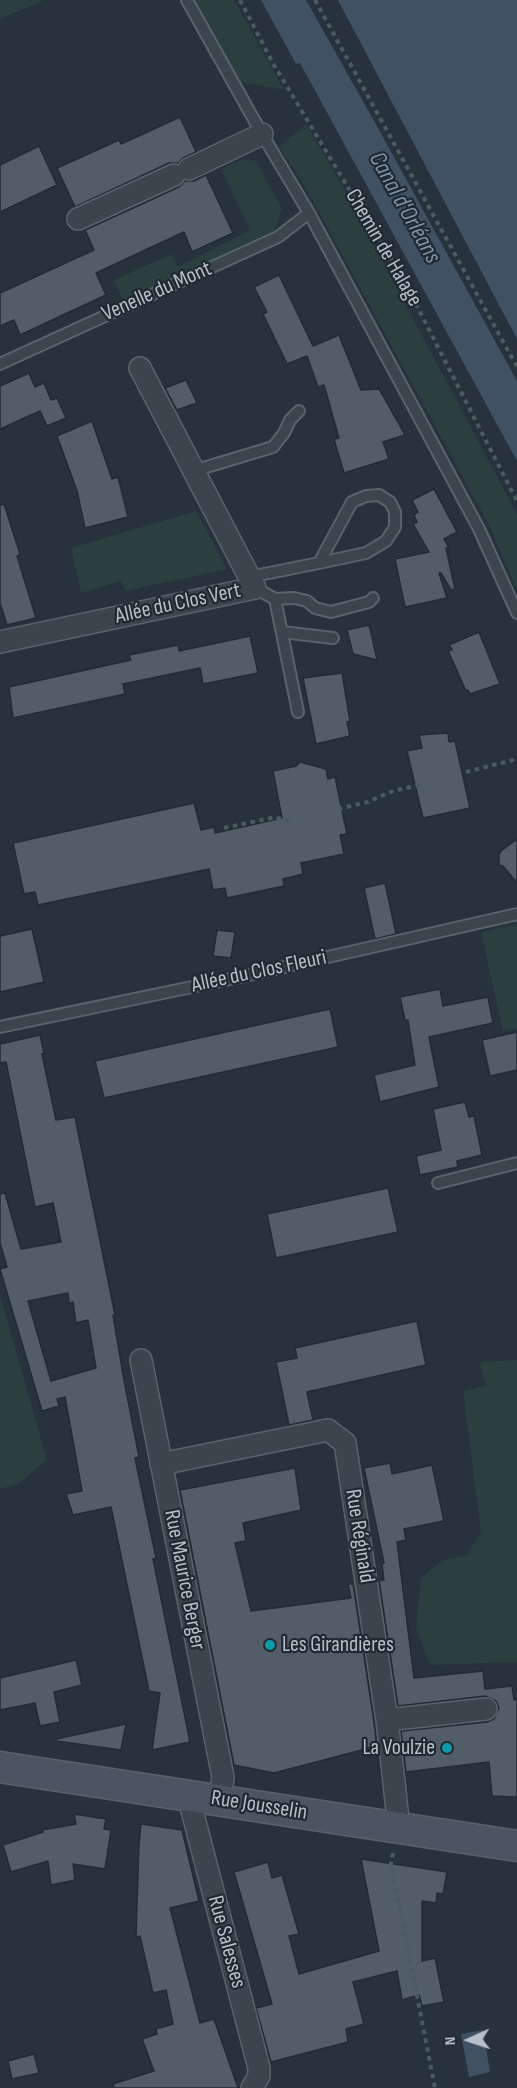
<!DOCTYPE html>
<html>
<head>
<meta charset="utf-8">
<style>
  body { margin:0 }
  #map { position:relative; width:517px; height:2088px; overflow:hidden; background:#28323d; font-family:"Sofia Sans Condensed",sans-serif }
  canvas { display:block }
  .north { position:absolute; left:439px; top:2010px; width:60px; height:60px; -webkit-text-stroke:4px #212932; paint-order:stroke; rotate:267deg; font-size:16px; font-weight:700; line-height:24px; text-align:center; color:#b8bfc8 }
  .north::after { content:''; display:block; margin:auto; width:21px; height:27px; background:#b8bfc8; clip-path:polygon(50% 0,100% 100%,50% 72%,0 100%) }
</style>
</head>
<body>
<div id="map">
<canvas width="517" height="2088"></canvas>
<div class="north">N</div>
</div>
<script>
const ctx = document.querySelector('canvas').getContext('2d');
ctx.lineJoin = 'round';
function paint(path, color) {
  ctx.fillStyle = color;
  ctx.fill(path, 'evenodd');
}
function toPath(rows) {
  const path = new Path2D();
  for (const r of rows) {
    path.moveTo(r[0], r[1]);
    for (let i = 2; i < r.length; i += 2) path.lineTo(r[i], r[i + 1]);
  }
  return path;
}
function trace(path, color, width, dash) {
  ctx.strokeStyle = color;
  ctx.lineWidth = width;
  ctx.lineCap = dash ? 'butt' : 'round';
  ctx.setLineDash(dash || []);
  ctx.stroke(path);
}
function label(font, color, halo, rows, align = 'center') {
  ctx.font = font + ' "Sofia Sans Condensed",sans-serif';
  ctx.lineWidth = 4.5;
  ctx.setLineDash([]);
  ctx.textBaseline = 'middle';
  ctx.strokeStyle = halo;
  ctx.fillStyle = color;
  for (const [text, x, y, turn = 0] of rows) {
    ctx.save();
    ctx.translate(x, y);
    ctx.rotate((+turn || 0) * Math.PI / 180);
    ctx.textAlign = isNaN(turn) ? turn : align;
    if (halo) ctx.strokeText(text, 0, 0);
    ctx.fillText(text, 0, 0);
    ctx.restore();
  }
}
paint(toPath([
  [0,0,44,0,0,19],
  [196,0,234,0,284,90,237,81],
  [306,124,344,189,517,514,517,590,490,527,307,190,279,147],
  [243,159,256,161,282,209,274,232,124,302,114,280,172,254,178,267,250,230,221,169],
  [196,511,227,569,125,591,121,581,81,593,71,548],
  [517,924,517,1028,503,1031,481,932],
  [0,1295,47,1460,18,1484,0,1489],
  [517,1360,517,1662,430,1665,416,1629,421,1578,443,1560,466,1556,481,1532,463,1391,486,1386,480,1362]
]), '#2b3f3f');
paint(toPath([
  [261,0,306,0,378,128,517,381,517,461,300,63,296,64],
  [338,0,517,0,517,339,433,180],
  [483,2030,490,2072,469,2077,461,2034]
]), '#405164');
const building = toPath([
  [180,117,196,152,183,158,178,163,169,163,75,207,57,168,119,140,121,144,180,117],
  [39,146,57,185,0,212,0,165,39,146],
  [206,175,233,233,192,252,184,232,96,273,106,295,20,335,14,320,0,326,0,293,94,250,85,230,179,187,185,181,194,181,206,175],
  [279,275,313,346,339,335,361,390,379,389,382,394,405,435,383,442,389,459,344,473,334,439,339,438,324,385,318,387,307,356,287,364,263,314,267,312,254,287,279,275],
  [29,373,35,387,44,383,51,400,57,398,66,418,47,426,40,411,0,429,0,386,29,373],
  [186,380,197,403,177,410,165,388,186,380],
  [92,421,112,479,118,477,128,517,85,528,77,491,57,436,92,421],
  [434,489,457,532,444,539,449,548,446,548,455,589,451,590,441,573,439,573,447,598,405,607,395,559,429,552,413,524,417,522,414,515,418,512,412,500,434,489],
  [4,504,20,554,17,556,36,618,7,625,0,603,0,505,4,504],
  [369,625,372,637,377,660,353,654,347,630,369,625],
  [479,632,500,684,470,694,468,690,466,691,454,664,448,651,452,650,449,645,479,632],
  [250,636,258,673,203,684,200,668,123,684,125,694,13,718,9,687,131,660,129,655,178,645,179,651,250,636],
  [342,673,350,721,347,722,350,736,316,744,303,678,342,673],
  [448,733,449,742,455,741,470,808,423,818,407,751,422,748,419,735,448,733],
  [300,762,326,769,328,779,335,777,347,834,340,835,344,854,301,863,303,874,283,879,284,886,227,898,225,888,213,890,209,869,38,905,35,892,24,894,13,843,194,803,201,830,214,827,215,833,282,818,273,771,296,766,300,762],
  [517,839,517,883,503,866,499,865,499,855,501,851,517,839],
  [385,883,396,934,375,939,364,888,385,883],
  [32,929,44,982,0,992,0,936,32,929],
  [217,930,235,932,231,958,213,956,217,930],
  [440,989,443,1006,488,997,493,1023,429,1037,439,1087,380,1102,374,1075,415,1065,408,1020,405,1020,400,997,440,989],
  [330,1009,338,1047,104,1098,95,1061,330,1009],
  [517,1032,517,1070,490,1076,482,1040,517,1032],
  [40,1035,44,1053,42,1054,56,1120,75,1117,115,1315,113,1315,124,1380,139,1457,135,1458,156,1558,153,1559,190,1742,152,1750,160,1693,149,1691,111,1507,73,1515,66,1494,82,1491,65,1397,57,1399,59,1406,42,1411,0,1269,7,1267,0,1243,0,1194,5,1193,21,1249,61,1242,53,1203,35,1207,6,1062,0,1063,0,1044,40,1035],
  [68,1293,69,1303,73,1302,76,1323,88,1320,96,1368,51,1381,28,1301,68,1293],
  [465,1102,469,1117,474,1116,482,1155,457,1161,458,1167,420,1175,416,1156,441,1150,433,1109,465,1102],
  [388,1188,398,1232,276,1258,267,1214,388,1188],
  [417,1321,426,1365,307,1392,313,1420,289,1425,276,1362,297,1358,295,1348,417,1321],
  [390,1463,392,1474,432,1465,444,1521,404,1529,406,1540,397,1542,414,1678,483,1671,485,1689,512,1686,514,1700,517,1699,517,1797,492,1796,489,1762,406,1772,401,1731,487,1722,494,1719,499,1708,496,1701,485,1696,398,1706,379,1580,384,1580,382,1564,384,1563,364,1468,390,1463],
  [295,1468,301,1510,243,1523,246,1541,235,1543,251,1611,351,1598,348,1584,353,1584,374,1722,380,1774,377,1746,274,1773,234,1765,180,1490,295,1468],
  [76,1660,82,1685,54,1692,60,1722,40,1726,35,1703,0,1710,0,1678,76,1660],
  [126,1724,121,1750,56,1741,56,1739,126,1724],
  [74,1814,106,1819,104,1829,111,1830,105,1869,73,1864,75,1880,51,1885,48,1861,11,1872,3,1845,43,1832,42,1830,76,1824,74,1814],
  [141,1824,182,1830,199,1901,170,1908,200,2023,214,2019,238,2088,114,2088,113,2084,154,2071,142,2039,157,2034,156,2029,173,2024,166,1990,153,1993,140,1936,136,1937,139,1844,141,1824],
  [361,1859,447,1872,443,1894,437,1893,436,1903,422,1901,422,1961,435,1958,444,2002,422,2006,419,1995,402,2000,397,1971,353,1982,364,2024,346,2029,348,2042,271,2062,256,2008,272,2004,234,1872,268,1862,272,1878,282,1875,299,1934,289,1936,299,1974,379,1951,361,1859],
  [34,2054,39,2073,12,2079,8,2061,34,2054]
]);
paint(building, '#525d67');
trace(building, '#232b34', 1.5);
const lane = toPath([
  [187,0,262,134,309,213,479,529,517,613],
  [0,364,278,237,309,213],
  [193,471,273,447,284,433,290,420,299,411],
  [249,577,319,563,366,553,386,541,395,527,395,512,390,502,379,495,366,496,352,502,319,563],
  [255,588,275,599,294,598,307,601,315,608,331,612,369,602,373,598],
  [275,599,298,712],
  [282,632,333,638],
  [0,1027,240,977,517,914],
  [438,1183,517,1163]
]);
const street = toPath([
  [189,169,262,134],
  [78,219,174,175],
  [0,642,255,588,140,368],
  [141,1360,223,1777,220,1800],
  [161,1464,328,1430,345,1443,387,1720,399,1828],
  [387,1720,486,1709],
  [188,1795,259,2068,259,2076,252,2088]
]);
const secondary = toPath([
  [0,1767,517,1846]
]);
trace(lane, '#5a626b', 14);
trace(street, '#5a626b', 24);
trace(secondary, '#5a626b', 33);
trace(toPath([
  [240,0,274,65,402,277,517,501],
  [315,0,517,367],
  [466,772,517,759],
  [338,809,368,802,390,792,422,784],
  [224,828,276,817,285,821,290,820],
  [393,1853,391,1863,435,2088]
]), '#4a5c5d', 4, [4.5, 4.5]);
trace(lane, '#3c444d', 10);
trace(street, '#3c444d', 21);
trace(secondary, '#4b5460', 30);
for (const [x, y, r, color] of [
  [270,1645,6,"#0f9aa8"],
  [447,1748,6,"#0f9aa8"]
]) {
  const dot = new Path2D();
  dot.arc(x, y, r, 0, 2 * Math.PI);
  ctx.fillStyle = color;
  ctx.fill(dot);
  trace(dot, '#212932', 2);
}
label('22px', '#b8bfc8', '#212932', [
  ["Chemin de Halage",383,248,60],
  ["Venelle du Mont",157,292,-24],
  ["Allée du Clos Vert",178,604,-12],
  ["Allée du Clos Fleuri",259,972,-12],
  ["Rue Réginald",359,1536,81],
  ["Rue Maurice Berger",184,1580,79],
  ["Rue Jousselin",259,1806,9],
  ["Rue Salesses",226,1942,75]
]);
label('22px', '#b8bfc8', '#212932', [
  ["Les Girandières",282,1645],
  ["La Voulzie",435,1748,"right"]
], 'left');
label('italic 24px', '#7d91a7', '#212932', [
  ["Canal d'Orléans",404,208,61]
]);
</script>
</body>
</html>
